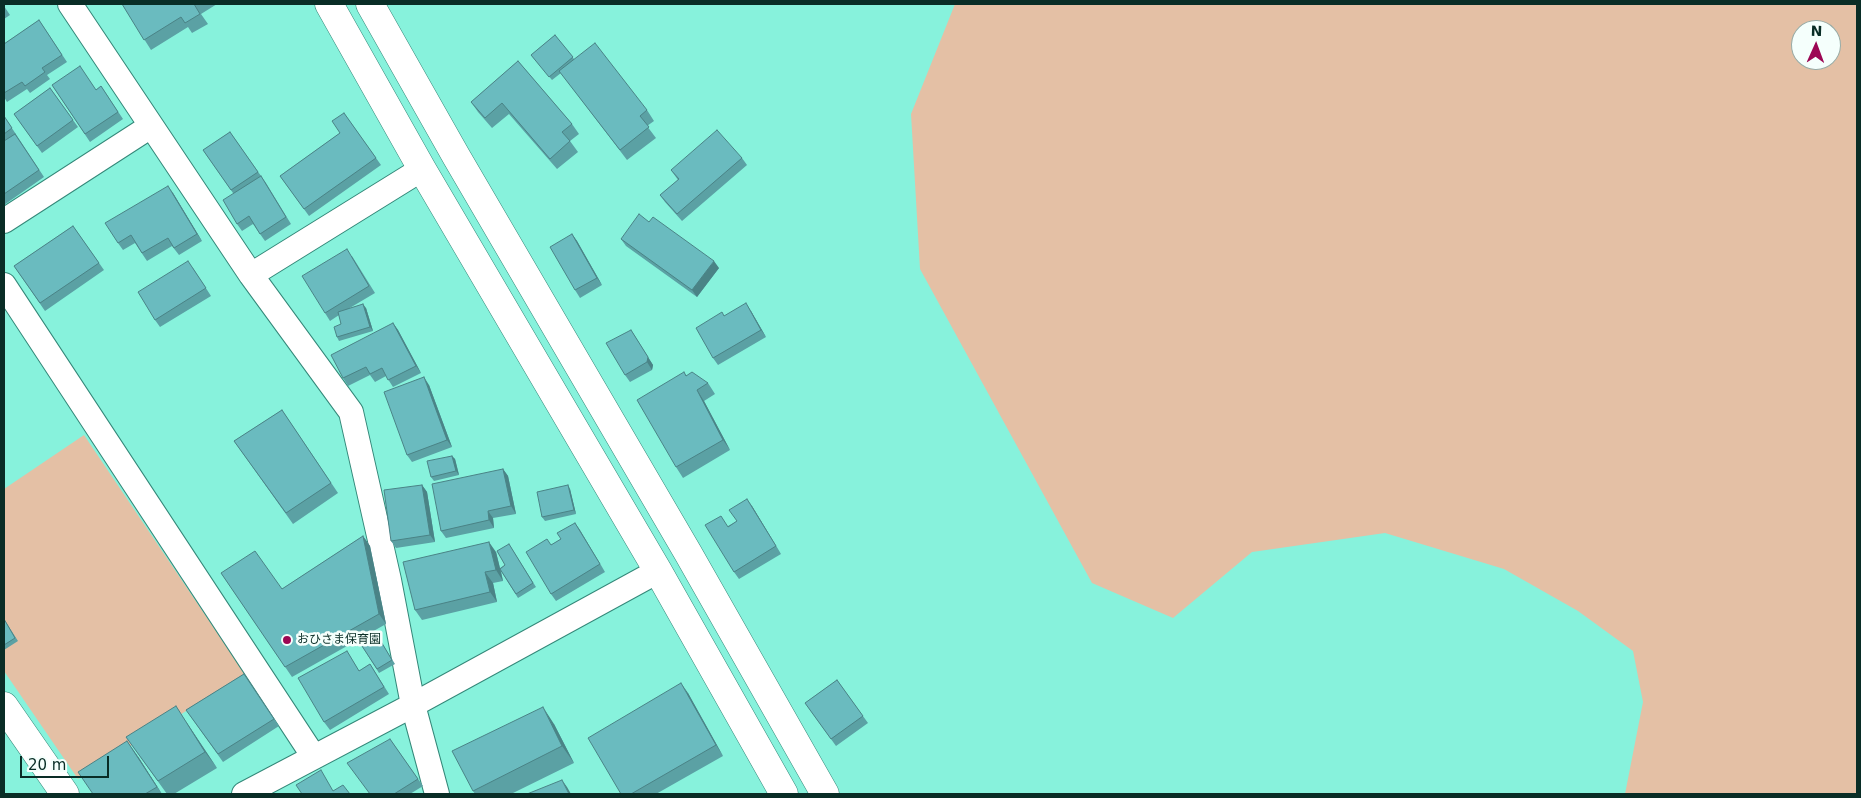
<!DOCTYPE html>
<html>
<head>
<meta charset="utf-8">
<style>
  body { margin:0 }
  #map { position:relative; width:1861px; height:798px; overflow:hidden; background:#87f2dc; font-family:"DejaVu Sans",sans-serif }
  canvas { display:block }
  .frame { position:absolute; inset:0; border:5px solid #092d26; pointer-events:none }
  .north { position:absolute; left:1791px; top:20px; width:50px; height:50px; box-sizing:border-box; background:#f5fffc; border:1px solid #97aba6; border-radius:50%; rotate:2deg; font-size:14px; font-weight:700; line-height:20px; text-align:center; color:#092d26 }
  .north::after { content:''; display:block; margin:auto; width:18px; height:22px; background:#9c0754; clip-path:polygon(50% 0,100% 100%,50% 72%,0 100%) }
  .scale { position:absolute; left:20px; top:756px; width:89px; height:22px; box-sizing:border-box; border:2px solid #092d26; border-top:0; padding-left:6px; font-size:15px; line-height:18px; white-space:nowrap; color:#092d26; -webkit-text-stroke:4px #f5fffc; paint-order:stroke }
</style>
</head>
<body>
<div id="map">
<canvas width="1861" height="798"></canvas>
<div class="frame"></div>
<div class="north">N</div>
<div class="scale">20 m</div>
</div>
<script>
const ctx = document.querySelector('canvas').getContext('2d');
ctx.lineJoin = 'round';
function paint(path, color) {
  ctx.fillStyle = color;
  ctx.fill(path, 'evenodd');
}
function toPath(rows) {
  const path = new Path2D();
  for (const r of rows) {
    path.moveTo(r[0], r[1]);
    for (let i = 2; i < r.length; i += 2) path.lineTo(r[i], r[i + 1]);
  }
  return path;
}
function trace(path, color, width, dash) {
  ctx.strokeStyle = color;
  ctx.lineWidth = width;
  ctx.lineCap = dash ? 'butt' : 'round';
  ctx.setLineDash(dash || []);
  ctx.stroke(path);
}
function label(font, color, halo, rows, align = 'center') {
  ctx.font = font + ' "DejaVu Sans","Noto Sans JP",sans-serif';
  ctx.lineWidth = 5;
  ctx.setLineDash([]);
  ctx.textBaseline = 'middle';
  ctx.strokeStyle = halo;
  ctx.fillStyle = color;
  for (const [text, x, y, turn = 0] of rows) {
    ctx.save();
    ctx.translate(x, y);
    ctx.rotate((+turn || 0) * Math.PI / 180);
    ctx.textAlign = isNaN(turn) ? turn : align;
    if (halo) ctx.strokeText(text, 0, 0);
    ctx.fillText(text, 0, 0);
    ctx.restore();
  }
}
paint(toPath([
  [955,4,1857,4,1857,794,1625,794,1643,702,1633,651,1578,611,1504,569,1385,533,1252,552,1173,618,1092,583,920,269,911,114],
  [1801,30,1831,30,1831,60,1801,60],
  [84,435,245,674,78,779,4,671,4,489]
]), '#e4c0a5');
const minor = toPath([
  [70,4,251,275,351,412,389,580,413,705,437,794],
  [4,221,151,126],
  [251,275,422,169],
  [4,285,314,757],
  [244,794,413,705,658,571]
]);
const tertiary = toPath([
  [329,4,422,169,658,571,784,794],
  [370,4,456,156,688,553,825,794],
  [4,706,65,794]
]);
trace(minor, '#348879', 26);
trace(tertiary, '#348879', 29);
trace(minor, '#fff', 24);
trace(tertiary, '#fff', 28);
paint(toPath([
  [122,4,217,4,201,14,208,24,192,33,188,27,151,50],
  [4,6,10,15,4,19],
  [39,20,67,62,47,75,50,79,30,93,27,89,7,102,4,97,4,44],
  [555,35,574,59,647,110,654,121,647,126,656,138,627,160,561,73,552,80,531,55],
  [518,61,572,124,579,134,570,141,578,152,557,169,509,114,492,128,478,112,471,102],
  [52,85,96,90,101,86,123,119,90,142],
  [50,88,78,127,42,153,14,114],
  [344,113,381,165,309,216,280,176,340,133],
  [4,116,44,177,4,205],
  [230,132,266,183,291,224,265,241,253,224,242,231,237,224,233,193,203,150],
  [742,158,747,165,682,221,665,202,660,195,678,180,671,170],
  [173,193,202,241,179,255,172,246,147,261,135,243,123,250,118,243],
  [73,226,104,270,45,311,14,266],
  [572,234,577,241,602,285,580,298,575,290],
  [621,239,719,268,697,297,626,246],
  [352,256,375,293,348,309,366,308,373,331,339,341,337,337,341,324,339,315,330,321,325,313],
  [193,268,211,296,160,327,155,320],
  [751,311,766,337,718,365,713,358,725,316],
  [393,323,398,330,421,373,393,387,386,376,375,382,370,375,348,386,343,378],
  [631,330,653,365,652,370,630,382,625,375],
  [684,372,686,375,708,383,715,394,704,401,730,450,683,478,676,467],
  [429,385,452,447,412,462,407,455],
  [282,410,338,493,293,524,234,441],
  [452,456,455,459,459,475,434,481,431,477],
  [503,469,508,476,516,514,493,518,494,528,446,538,441,531],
  [422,485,427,492,435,542,396,548,391,541],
  [570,489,576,514,545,521,542,517],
  [752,506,781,554,739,579,734,572,728,526,737,521],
  [575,523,605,572,556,601,551,594,551,545,561,539],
  [363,536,370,546,386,624,292,677,221,573,282,589],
  [509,544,536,587,518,598,501,571,503,581,493,583,497,602,422,620,415,610,496,552,500,568,505,565],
  [4,619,18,641,4,650],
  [378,637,395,664,379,673,360,643],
  [347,651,359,671,370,664,389,694,330,730,324,722],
  [244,674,279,726,223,762,186,710],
  [837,680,868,723,836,746,805,703],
  [688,693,723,756,656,794,621,794],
  [187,723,217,768,174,794,167,794,126,737],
  [554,724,574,763,511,794,475,794,473,791],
  [390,739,423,786,410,794,369,794],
  [127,741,139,758,162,794,93,794]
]), '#5ba1a4');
paint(toPath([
  [168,186,173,193,202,241,197,234],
  [572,234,577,241,602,285,597,278],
  [714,261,719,268,697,297,692,290],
  [746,303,751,311,766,337,761,330],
  [363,304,366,308,373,331,370,327],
  [393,323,398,330,421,373,416,366],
  [631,330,653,365,652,370,647,362],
  [424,377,429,385,452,447,447,440],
  [697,390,704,401,730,450,723,440],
  [452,456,455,459,459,475,456,471],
  [503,469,508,476,516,514,511,506],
  [422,485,427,492,435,542,430,535],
  [568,485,570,489,576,514,574,510],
  [747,499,752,506,781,554,776,546],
  [488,511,493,518,494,528,489,520],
  [575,523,580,530,605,572,600,564],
  [363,536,370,546,386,624,379,614],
  [489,542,496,552,503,581,496,570],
  [485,572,493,583,497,602,490,592],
  [681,683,688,693,723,756,716,745],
  [176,706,187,723,217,768,205,752],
  [543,707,554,724,574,763,562,746],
  [127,741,139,758,162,794,157,787],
  [562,780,567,787,571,794,569,794]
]), '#4a8386');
const building = toPath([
  [122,4,194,4,200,14,185,23,181,17,144,40,122,4],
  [39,20,62,55,42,68,45,72,25,86,22,82,4,93,4,44,39,20],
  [555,35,573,57,549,77,531,55,555,35],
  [595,43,647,110,640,116,649,127,620,150,559,71,595,43],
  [518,61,572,124,562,132,570,141,550,159,502,103,485,118,471,102,518,61],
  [80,66,96,90,101,86,118,112,85,134,52,85,80,66],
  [50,88,73,120,37,146,14,114,50,88],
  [344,113,376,158,304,209,280,176,340,133,332,121,344,113],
  [4,116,12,128,4,134,4,116],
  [717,130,742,158,677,214,660,195,679,179,671,170,717,130],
  [230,132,258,172,231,190,203,150,230,132],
  [15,134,39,170,4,194,4,141,15,134],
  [261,176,286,217,260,234,249,216,237,224,223,200,261,176],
  [168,186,197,234,174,248,168,238,142,253,131,235,118,243,105,223,168,186],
  [639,214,649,222,653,217,714,261,692,290,621,239,639,214],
  [73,226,99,263,40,303,14,266,73,226],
  [572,234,597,278,575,290,550,247,572,234],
  [347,249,369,286,325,313,302,276,347,249],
  [188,261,206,288,155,320,138,292,188,261],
  [746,303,761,330,713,358,696,328,722,312,724,316,746,303],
  [363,304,370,327,337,337,334,327,341,324,338,312,363,304],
  [393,323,416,366,388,380,382,368,370,374,366,367,343,378,331,355,393,323],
  [631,330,648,357,647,362,625,375,606,343,631,330],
  [684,372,686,376,692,372,708,383,697,390,723,440,676,467,637,400,684,372],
  [424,377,447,440,407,455,384,392,424,377],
  [282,410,331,483,286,513,234,441,282,410],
  [452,456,456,471,431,477,427,461,452,456],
  [503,469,511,506,488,511,489,520,441,531,432,484,503,469],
  [422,485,430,535,391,541,384,490,422,485],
  [568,485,574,510,542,517,537,492,568,485],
  [747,499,776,546,734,572,705,525,721,516,728,527,737,521,729,510,747,499],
  [575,523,600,564,551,594,526,552,547,539,551,545,561,539,557,533,575,523],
  [363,536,379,614,285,667,221,573,255,551,282,589,363,536],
  [489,542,496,570,485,572,490,592,415,610,403,562,489,542],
  [509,544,533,583,516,594,500,569,505,565,497,551,509,544],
  [4,619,15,638,4,645,4,619],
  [376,633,392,660,377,669,360,643,376,633],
  [347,651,359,671,370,664,384,687,324,722,298,678,347,651],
  [244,674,274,719,218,754,186,710,244,674],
  [837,680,863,716,831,739,805,703,837,680],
  [681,683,716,745,631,794,621,794,588,738,681,683],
  [176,706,205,752,158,781,126,737,176,706],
  [543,707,562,746,473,791,452,751,543,707],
  [390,739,418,779,394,794,370,794,347,763,390,739],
  [127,741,157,787,145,794,93,794,78,772,127,741],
  [321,770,333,791,343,785,350,794,302,794,296,785,321,770],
  [562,780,569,794,527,794,562,780]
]);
paint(building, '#6abbbf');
trace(building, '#4a8386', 1);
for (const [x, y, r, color] of [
  [287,640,5,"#9c0754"]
]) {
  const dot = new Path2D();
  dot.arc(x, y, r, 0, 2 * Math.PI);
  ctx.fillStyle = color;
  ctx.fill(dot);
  trace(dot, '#f5fffc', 2);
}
label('12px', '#092d26', '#f5fffc', [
  ["おひさま保育園",297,640]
], 'left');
</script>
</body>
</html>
